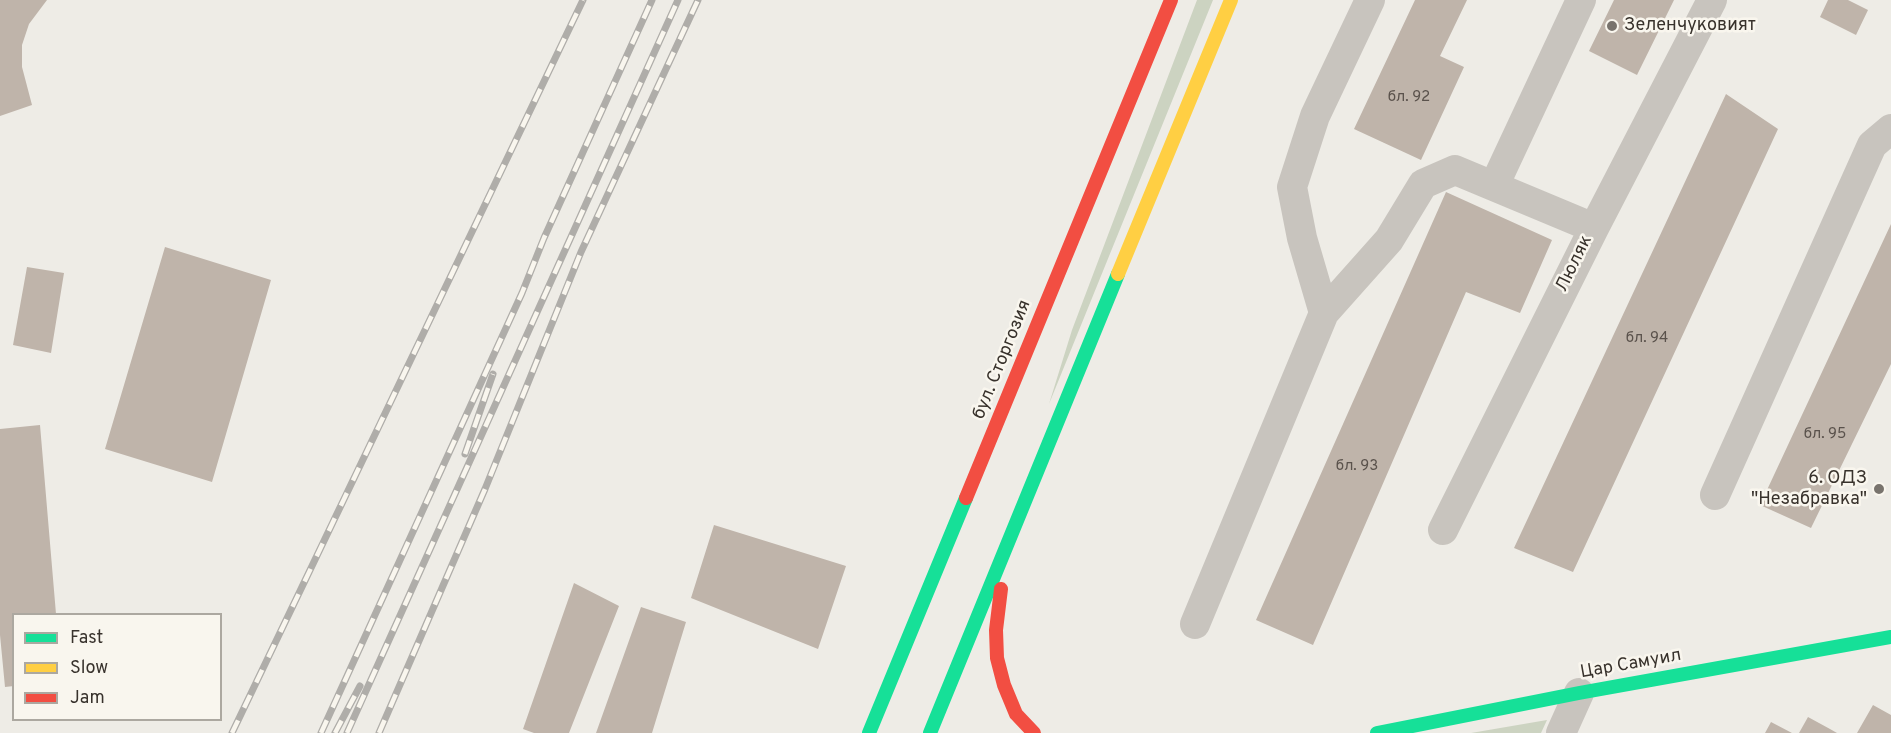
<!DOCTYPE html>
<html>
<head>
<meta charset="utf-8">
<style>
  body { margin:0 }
  #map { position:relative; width:1891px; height:733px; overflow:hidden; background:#eeece6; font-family:Overpass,sans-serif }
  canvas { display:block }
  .legend { position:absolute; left:12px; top:613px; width:210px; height:108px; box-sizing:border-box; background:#f9f6ee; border:2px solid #aca8a0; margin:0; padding:8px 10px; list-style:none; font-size:18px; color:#38322c }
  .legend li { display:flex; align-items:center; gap:12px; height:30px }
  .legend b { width:30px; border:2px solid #aca8a0 }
</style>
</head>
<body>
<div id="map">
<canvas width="1891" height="733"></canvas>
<ul class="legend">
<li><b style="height:8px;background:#16e098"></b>Fast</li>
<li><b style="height:8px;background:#ffcf43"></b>Slow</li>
<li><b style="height:8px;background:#f24e42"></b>Jam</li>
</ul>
</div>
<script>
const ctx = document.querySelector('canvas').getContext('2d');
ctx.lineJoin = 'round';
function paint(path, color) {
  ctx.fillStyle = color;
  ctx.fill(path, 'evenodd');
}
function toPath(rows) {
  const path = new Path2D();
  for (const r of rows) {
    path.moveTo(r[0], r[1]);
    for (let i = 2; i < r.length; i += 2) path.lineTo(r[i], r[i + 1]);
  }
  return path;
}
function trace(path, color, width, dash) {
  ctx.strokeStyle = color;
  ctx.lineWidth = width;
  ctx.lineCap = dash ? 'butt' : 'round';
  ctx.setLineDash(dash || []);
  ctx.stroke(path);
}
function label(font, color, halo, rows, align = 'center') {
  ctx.font = font + ' Overpass,sans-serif';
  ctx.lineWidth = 5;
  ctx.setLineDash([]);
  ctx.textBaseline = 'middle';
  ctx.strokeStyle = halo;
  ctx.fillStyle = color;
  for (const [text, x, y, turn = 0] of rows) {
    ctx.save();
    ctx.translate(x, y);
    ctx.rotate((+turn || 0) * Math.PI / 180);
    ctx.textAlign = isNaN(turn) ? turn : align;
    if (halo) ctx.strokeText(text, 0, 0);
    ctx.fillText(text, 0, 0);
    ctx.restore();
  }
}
paint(toPath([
  [1197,0,1213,0,1049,404,1072,330],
  [1547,720,1541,733,1471,733]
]), '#ccd3c1');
paint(toPath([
  [0,0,47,0,29,24,22,45,22,67,32,105,0,116],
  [1415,0,1467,0,1440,56,1464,67,1421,160,1354,129],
  [1614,0,1674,0,1637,75,1589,51],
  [1828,0,1848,0,1868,10,1856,35,1820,17],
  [1726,94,1778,129,1573,572,1514,548],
  [1446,192,1552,240,1520,313,1466,292,1313,645,1256,620],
  [1891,224,1891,364,1811,528,1760,505],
  [165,247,271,280,212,482,105,449],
  [27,267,64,273,51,353,13,345],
  [40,425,56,614,14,614,14,686,5,687,0,635,0,429],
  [714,525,846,566,818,649,691,598],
  [574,583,619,606,569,733,534,733,523,729],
  [641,607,686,622,652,733,596,733],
  [1873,705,1891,715,1891,733,1857,733],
  [1808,717,1830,729,1837,733,1799,733],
  [1771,722,1792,733,1765,733]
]), '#bfb4aa');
trace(toPath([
  [1494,186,1581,0],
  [1324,313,1302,238,1292,187,1315,116,1370,0],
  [1715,495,1872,145,1891,129],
  [1443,530,1594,228,1712,0],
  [1195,624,1324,313,1389,240,1423,184,1455,170,1594,228],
  [1561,733,1579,693]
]), '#c8c4be', 30);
trace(toPath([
  [869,733,966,498],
  [930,733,1118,274],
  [1377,733,1579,693,1891,637]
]), '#16e098', 14);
trace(toPath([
  [1118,274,1231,0]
]), '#ffcf43', 14);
trace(toPath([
  [966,498,1171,0],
  [1001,589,996,630,997,658,1004,685,1016,714,1034,733]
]), '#f24e42', 14);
const rail = toPath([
  [465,454,493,374],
  [232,733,583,0],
  [321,733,522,293,544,238,652,0],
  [335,733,360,686],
  [347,733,678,0],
  [379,733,485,489,581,252,698,0]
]);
trace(rail, '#afada9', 7);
trace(rail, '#f9f6ee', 4.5, [14]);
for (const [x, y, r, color] of [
  [1612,26,6,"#78736d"],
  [1879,489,6,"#78736d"]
]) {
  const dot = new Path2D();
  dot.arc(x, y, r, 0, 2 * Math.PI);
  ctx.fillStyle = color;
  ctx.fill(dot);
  trace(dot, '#f9f6ee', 2);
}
label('15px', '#5a524c', null, [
  ["бл. 92",1409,98],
  ["бл. 94",1647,339],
  ["бл. 95",1825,435],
  ["бл. 93",1357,467]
]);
label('18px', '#38322c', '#f9f6ee', [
  ["Зеленчуковият",1624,26],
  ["6. ОДЗ",1867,479,"right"],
  ["\"Незабравка\"",1867,500,"right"]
], 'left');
label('18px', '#38322c', '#f9f6ee', [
  ["Люляк",1575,264,-64],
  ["бул. Сторгозия",1003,360,-68],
  ["Цар Самуил",1631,665,-10]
]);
</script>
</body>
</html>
